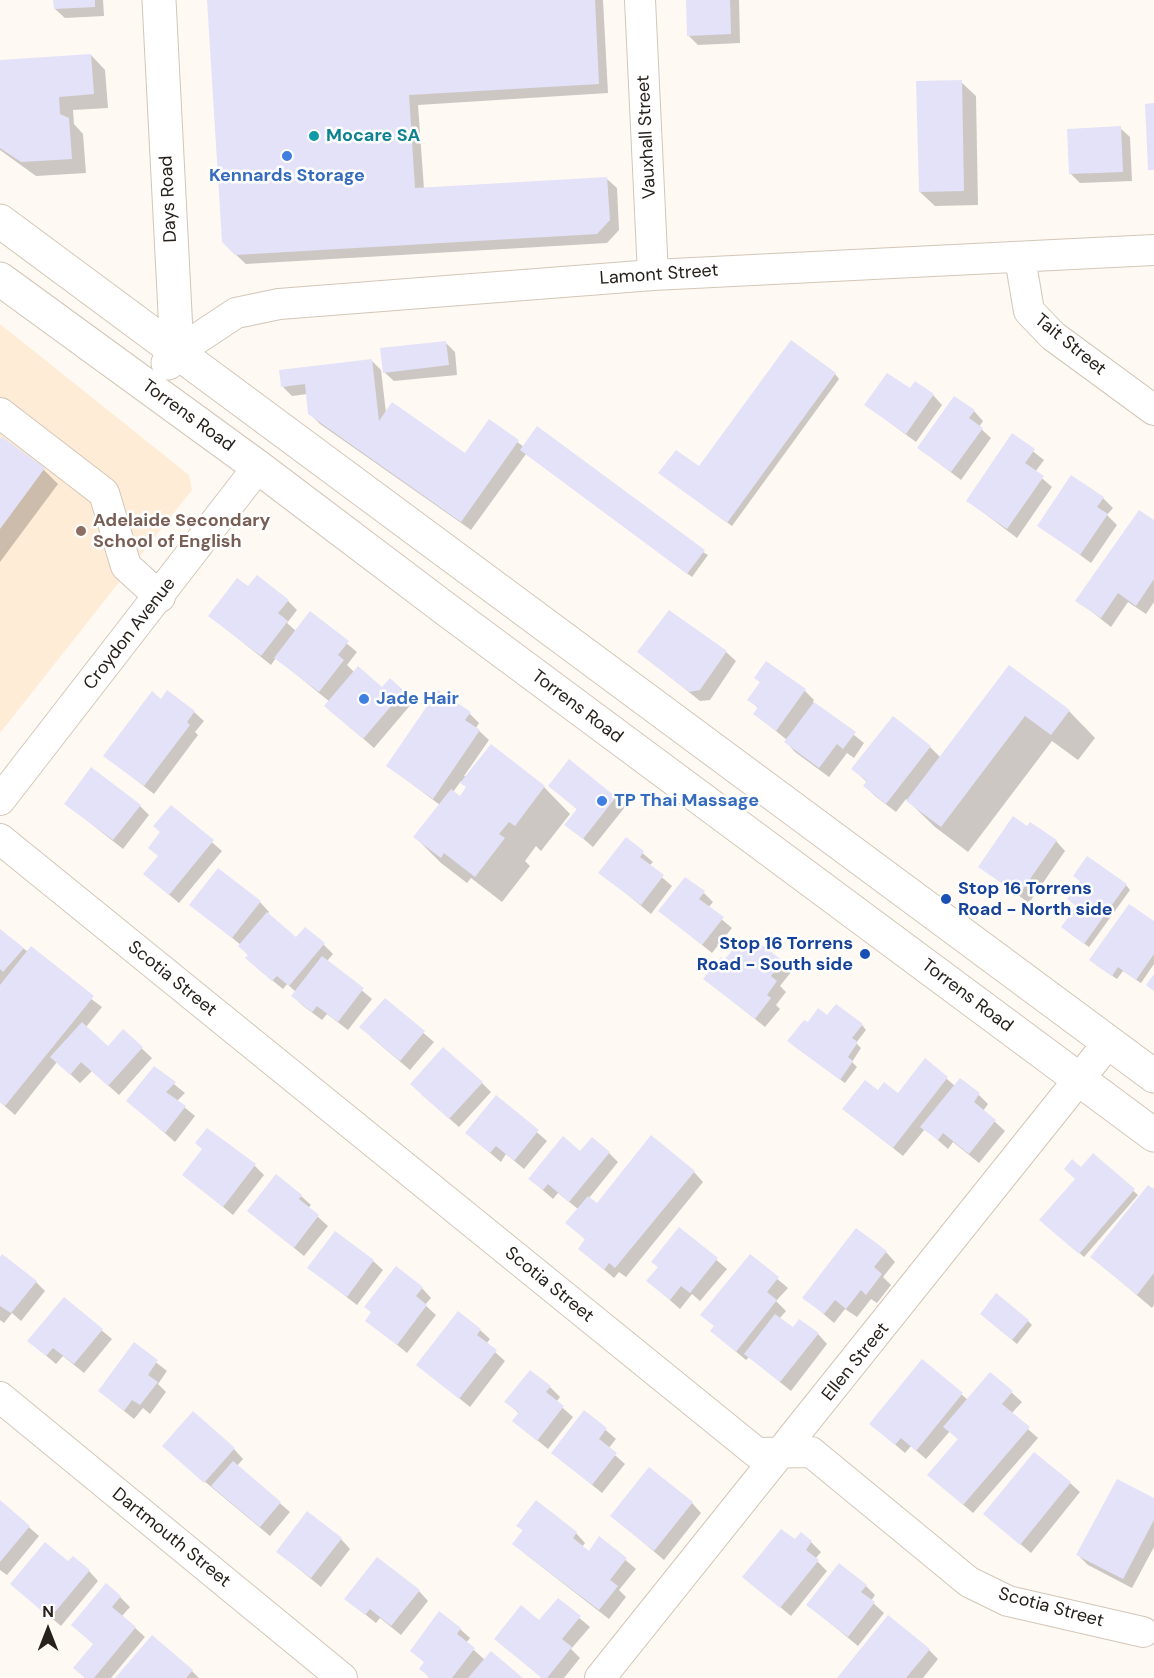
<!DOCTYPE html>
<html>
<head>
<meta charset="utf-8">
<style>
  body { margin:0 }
  #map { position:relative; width:1154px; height:1678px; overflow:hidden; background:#fff9f3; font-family:"DM Sans",sans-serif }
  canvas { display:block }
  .north { position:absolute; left:18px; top:1600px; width:60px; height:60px; -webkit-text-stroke:4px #fff; paint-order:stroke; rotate:0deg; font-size:16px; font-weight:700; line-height:24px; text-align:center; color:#26211b }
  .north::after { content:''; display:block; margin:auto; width:21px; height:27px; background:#26211b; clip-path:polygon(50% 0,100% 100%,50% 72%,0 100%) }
</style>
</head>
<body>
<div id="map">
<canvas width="1154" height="1678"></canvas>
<div class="north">N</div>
</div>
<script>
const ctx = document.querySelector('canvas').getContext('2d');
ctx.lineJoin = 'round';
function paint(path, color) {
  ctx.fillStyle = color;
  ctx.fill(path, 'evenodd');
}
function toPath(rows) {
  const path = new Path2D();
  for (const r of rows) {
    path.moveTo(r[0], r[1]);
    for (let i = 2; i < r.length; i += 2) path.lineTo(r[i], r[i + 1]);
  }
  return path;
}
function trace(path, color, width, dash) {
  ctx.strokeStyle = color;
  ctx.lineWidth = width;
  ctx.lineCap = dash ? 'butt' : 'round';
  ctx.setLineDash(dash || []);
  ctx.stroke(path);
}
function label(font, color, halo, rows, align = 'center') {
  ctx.font = font + ' "DM Sans",sans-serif';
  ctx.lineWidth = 5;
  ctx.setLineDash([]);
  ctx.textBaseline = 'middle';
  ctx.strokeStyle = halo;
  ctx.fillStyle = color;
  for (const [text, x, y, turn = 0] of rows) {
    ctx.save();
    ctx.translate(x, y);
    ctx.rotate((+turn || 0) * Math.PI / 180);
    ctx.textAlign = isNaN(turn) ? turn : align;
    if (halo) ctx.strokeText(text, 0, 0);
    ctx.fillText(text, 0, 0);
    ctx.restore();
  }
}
paint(toPath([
  [0,324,189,475,192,490,0,733]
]), '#ffecd6');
paint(toPath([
  [55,0,103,0,104,16,65,18,55,9],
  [209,0,603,0,608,93,418,105,424,189,607,179,617,188,619,230,607,243,246,264,233,252],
  [688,0,739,0,740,43,698,45,688,35],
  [91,55,105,70,108,108,73,110,74,124,83,134,86,173,36,176,0,150,0,62],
  [961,82,976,96,978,205,935,206,920,192],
  [1120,128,1130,137,1132,181,1080,183,1070,173],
  [445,342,455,352,457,375,394,381,384,372],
  [371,360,381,370,386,413,465,455,489,421,524,447,708,555,692,577,526,454,471,530,320,424,310,414,307,394,292,396,283,387],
  [835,374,839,379,732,526,665,477,699,469],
  [910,390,933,395,942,405,916,442,866,405],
  [974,411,983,421,979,427,991,438,961,480,919,448],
  [1012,435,1044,460,1035,472,1052,487,1017,538,968,501],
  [0,442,44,470,58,484,0,562],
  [1103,498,1113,508,1107,515,1117,525,1091,563,1039,525],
  [1154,522,1154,602,1146,614,1128,602,1111,627,1077,600],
  [248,588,288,601,297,610,287,623,296,631,310,613,357,652,347,665,355,673,382,689,390,680,413,702,374,748,326,706,330,702,276,658,271,665,210,616],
  [639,652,726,652,736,661,710,700,700,701],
  [766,663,805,691,814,700,813,702,864,743,854,758,847,753,829,777,795,752,786,742,787,740,755,714,759,709,749,699,761,683,756,678],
  [1009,667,1069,711,1095,738,1078,760,1052,741,968,852,935,827,906,799,896,812,875,796,865,786,868,783,853,769,930,747,941,758],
  [438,692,470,714,479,723,476,728,489,740,464,776,467,777,491,746,544,787,570,814,541,851,536,846,525,861,530,866,502,902,471,878,467,883,441,863,415,837,440,805,388,766],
  [461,781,468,788,460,798,453,792],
  [162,701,194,712,204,721,195,732,198,735,154,794,105,756],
  [550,786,615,798,625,807,593,847,566,824,578,810],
  [66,804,140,806,149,815,123,849],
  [171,807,222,851,179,903,155,883],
  [1028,828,1056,841,1065,851,1029,903,980,867],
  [626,839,653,862,649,866,672,886,651,914,600,872],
  [1126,885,1130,890,1089,947,1067,931],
  [704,893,713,902,708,908,732,928,712,953,660,911],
  [260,902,269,912,267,915,296,939,305,929,324,945,333,954,327,961,372,999,348,1030,327,1014,322,1020,302,1005,293,996,296,992,287,984,283,989,257,968,241,945,191,905],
  [1154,923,1154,964,1141,983,1123,971,1117,979,1096,965],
  [0,931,102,1007,86,1027,109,1048,123,1031,152,1058,119,1095,92,1071,80,1083,57,1062,15,1115,0,1102],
  [743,954,782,962,791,972,780,986,786,992,776,1005,780,1009,765,1027,705,979,725,962],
  [385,1000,434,1042,410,1070,371,1037],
  [828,1018,862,1025,866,1030,856,1043,861,1048,852,1062,857,1067,845,1083,794,1046,808,1024],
  [925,1060,955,1086,960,1080,979,1095,988,1104,983,1111,1005,1131,979,1163,953,1142,948,1149,925,1129,903,1156,844,1109,878,1092,898,1096],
  [154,1068,185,1093,177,1101,195,1116,175,1142,128,1101],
  [482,1083,491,1092,459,1127,421,1094],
  [496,1097,547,1141,524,1169,506,1154,501,1162,477,1142],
  [580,1153,609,1153,618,1162,589,1198,597,1205,694,1172,703,1182,626,1277,619,1272,614,1278,580,1249,586,1240,567,1223,578,1209,558,1193,553,1199,530,1179],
  [1093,1155,1138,1195,1084,1257,1046,1224],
  [255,1166,264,1175,233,1215,184,1175],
  [1154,1191,1154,1305,1152,1308,1092,1257],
  [301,1196,311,1205,308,1208,328,1226,304,1256,249,1211],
  [680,1229,727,1269,700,1301,692,1294,680,1309,648,1281,659,1268,653,1262],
  [886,1252,895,1262,883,1277,891,1285,877,1303,871,1299,857,1317,845,1309,834,1323,804,1297],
  [750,1256,788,1288,776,1301,786,1311,779,1319,793,1329,818,1334,827,1344,791,1391,749,1357,746,1360,722,1340],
  [0,1259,36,1282,45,1291,21,1321,12,1313,4,1323,0,1320],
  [373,1261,383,1270,357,1305,309,1268],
  [422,1288,431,1298,425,1305,436,1315,407,1353,367,1320],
  [64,1299,112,1339,84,1373,63,1356,56,1364,29,1341],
  [986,1318,1028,1321,1032,1325,1017,1344],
  [480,1330,490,1339,486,1344,505,1361,470,1407,418,1365],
  [134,1345,167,1371,158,1384,166,1392,150,1414,143,1408,134,1419,99,1391],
  [922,1361,968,1400,991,1374,1022,1402,1011,1414,1038,1438,973,1513,939,1484,959,1440,950,1431,926,1459,911,1446,905,1453,871,1424],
  [550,1387,560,1397,556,1402,573,1417,548,1449,514,1421,520,1414,506,1402],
  [585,1412,616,1439,608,1449,625,1464,602,1493,553,1453],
  [234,1449,243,1459,237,1466,290,1512,270,1536,173,1455],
  [1070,1483,1080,1492,1031,1553,985,1514],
  [1154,1500,1154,1547,1132,1588,1088,1565,1078,1555],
  [0,1502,39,1536,7,1575,0,1570],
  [692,1503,701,1513,664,1560,612,1516],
  [518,1526,576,1533,585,1543,582,1547,589,1553,600,1538,636,1569,619,1590,626,1597,609,1619,524,1553,524,1531],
  [341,1539,350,1549,321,1587,278,1552],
  [795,1542,811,1542,821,1552,815,1559,827,1571,791,1616,744,1577],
  [68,1563,89,1571,98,1581,61,1626,12,1584],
  [866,1586,875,1595,871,1601,884,1613,858,1646,808,1605],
  [419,1591,428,1601,401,1635,380,1618,376,1623,346,1599],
  [120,1597,130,1607,122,1616,145,1637,111,1678,85,1678,75,1668,95,1644,83,1635],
  [558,1600,590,1627,571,1649,580,1658,564,1678,542,1678,496,1639,540,1622],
  [460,1629,470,1638,466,1643,485,1660,521,1678,430,1678,421,1669,425,1663,412,1651],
  [929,1650,938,1659,923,1678,839,1678],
  [192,1671,199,1678,117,1678]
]), '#0003');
paint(toPath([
  [53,0,95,0,95,7,54,9],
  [207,0,595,0,599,84,409,95,415,188,607,177,610,220,597,234,235,255,222,242],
  [686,0,730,0,731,34,687,36],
  [91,54,94,94,59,97,60,114,69,118,72,159,21,162,0,148,0,60],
  [962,80,964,191,919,192,916,81],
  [1154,103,1154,170,1148,170,1145,104],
  [1121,126,1123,172,1069,174,1067,129],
  [791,340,836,373,727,523,658,473,676,450,699,466],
  [446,341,449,365,383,373,380,348],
  [372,359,379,421,392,402,465,453,489,419,519,440,461,522,308,414,305,384,281,387,279,370],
  [887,373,910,388,915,381,934,394,906,434,864,405],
  [954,396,975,410,969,418,983,428,951,472,917,448],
  [537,426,705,550,687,574,520,450],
  [1012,433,1035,449,1025,463,1044,476,1007,529,966,501],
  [2,437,45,468,0,529,0,439],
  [1071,475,1104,497,1097,507,1108,514,1080,555,1037,526],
  [1139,510,1154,520,1154,579,1136,606,1118,593,1101,618,1075,601],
  [257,575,289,600,278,613,288,621,261,656,208,616,237,578,248,586],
  [669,610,727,651,700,690,689,692,637,652],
  [310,611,349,641,338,655,344,660,319,692,274,658],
  [766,661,806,689,776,731,753,714,758,707,747,700,760,682,754,678],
  [1009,665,1070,710,1051,735,1025,716,941,827,906,801],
  [358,666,382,687,390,678,404,691,363,739,324,706],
  [167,690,195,711,187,722,190,725,144,786,103,756,152,691,161,699],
  [438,690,471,712,465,720,480,730,433,799,386,766],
  [814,702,856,732,843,749,837,744,819,768,784,742],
  [893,716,931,746,886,804,863,786,867,781,851,769],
  [491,744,545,786,515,826,509,822,499,834,505,838,475,877,444,853,441,858,413,837,451,789,460,796,466,787,460,783],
  [569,759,616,797,583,839,564,825,577,809,548,786],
  [91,767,141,805,113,840,64,804],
  [171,805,214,840,169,895,143,874,158,856,148,848,160,832,153,826],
  [1013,816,1027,826,1030,822,1057,840,1019,895,978,867],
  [626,837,644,851,640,857,664,875,641,905,598,873],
  [1087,856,1127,884,1084,944,1061,927,1076,906,1067,899,1080,881,1073,876],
  [218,868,261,901,232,938,189,905],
  [685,877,705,891,699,899,724,917,702,945,658,911],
  [1129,904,1154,921,1154,954,1136,980,1118,967,1112,976,1089,960],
  [267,912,296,937,305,927,325,943,289,986,277,976,272,981,245,958,248,955,238,946],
  [0,929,24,948,3,972,0,969],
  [753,938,783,961,771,976,777,981,767,995,771,998,755,1019,703,979,721,957,724,960,735,947,742,952],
  [31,946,94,996,5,1106,0,1102,0,985],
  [322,956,364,988,338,1022,317,1006,312,1012,291,996],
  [1154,974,1154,991,1146,985],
  [385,998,425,1031,400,1061,359,1027],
  [836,1004,863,1024,852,1038,858,1042,848,1057,853,1061,840,1080,787,1041,804,1020,808,1022,818,1008,827,1015],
  [82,1022,108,1046,123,1029,143,1047,108,1086,81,1062,70,1075,50,1057],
  [443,1047,483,1082,449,1119,410,1084],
  [925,1058,948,1077,893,1148,842,1109,865,1080,878,1090,884,1082,898,1093],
  [154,1066,176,1082,166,1092,186,1106,165,1133,126,1101],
  [960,1078,980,1093,974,1102,996,1120,969,1154,943,1133,938,1140,920,1127],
  [496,1095,539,1130,514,1161,496,1146,490,1153,465,1133],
  [207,1128,256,1164,223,1207,182,1175,202,1149,195,1143],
  [651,1135,695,1171,615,1268,609,1263,604,1270,578,1249,585,1239,565,1223,588,1196,597,1203],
  [563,1136,580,1151,592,1137,610,1152,569,1202,548,1184,543,1190,528,1179],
  [1093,1153,1135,1189,1079,1254,1039,1220,1075,1179,1064,1169,1072,1159,1081,1167],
  [276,1174,302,1195,299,1199,319,1215,294,1248,247,1211],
  [1148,1185,1154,1189,1154,1273,1137,1295,1090,1257],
  [679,1227,718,1258,690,1293,681,1286,670,1300,646,1281,658,1267,651,1262],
  [856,1228,887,1251,874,1267,882,1274,866,1295,861,1290,846,1309,835,1300,824,1314,802,1298],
  [335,1231,374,1260,347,1297,307,1268],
  [2,1254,37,1281,11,1313,0,1306,0,1257],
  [750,1254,779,1277,767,1292,777,1300,736,1352,710,1331,714,1326,700,1315],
  [396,1266,423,1287,416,1296,427,1305,397,1345,365,1321,371,1312,364,1307],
  [996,1293,1029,1320,1012,1340,980,1314],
  [64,1297,103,1329,74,1364,53,1348,46,1356,27,1341],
  [458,1311,481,1329,477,1335,497,1350,459,1399,416,1365],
  [775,1314,793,1327,799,1319,819,1333,780,1382,744,1354],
  [134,1342,158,1360,148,1375,158,1382,140,1405,132,1400,124,1411,98,1391],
  [922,1359,963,1393,916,1451,901,1438,895,1445,869,1424],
  [530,1370,551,1386,546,1392,564,1406,537,1441,512,1421,519,1412,504,1402],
  [990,1372,1013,1391,1002,1404,1030,1427,963,1505,927,1475,958,1439,943,1427],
  [584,1410,607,1428,599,1439,617,1453,592,1485,551,1453],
  [193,1411,235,1448,204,1483,162,1446],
  [1034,1452,1071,1482,1020,1545,983,1514],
  [233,1461,281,1502,260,1527,211,1486],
  [649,1467,693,1502,654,1551,610,1516],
  [1117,1479,1154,1498,1154,1520,1123,1579,1076,1555],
  [0,1500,30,1526,0,1562],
  [536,1500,577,1532,573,1538,589,1551,599,1536,627,1558,610,1580,618,1586,599,1610,512,1544,523,1530,516,1526],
  [307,1511,342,1538,311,1578,276,1552],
  [781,1529,795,1539,801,1532,812,1541,806,1550,819,1560,780,1608,742,1577],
  [45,1542,68,1561,73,1556,90,1570,50,1618,10,1584],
  [377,1557,420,1590,391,1626,370,1609,365,1615,344,1599],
  [839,1563,867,1585,861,1592,875,1602,848,1637,806,1605],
  [106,1583,121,1596,112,1607,136,1627,94,1678,85,1678,73,1668,93,1644,71,1625],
  [558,1598,581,1616,562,1639,572,1647,547,1678,542,1678,494,1639,521,1605,539,1620],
  [439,1611,461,1628,457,1634,475,1648,452,1678,431,1678,419,1669,424,1662,410,1651],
  [888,1615,930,1649,906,1678,837,1678],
  [152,1635,193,1670,186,1678,115,1678],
  [491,1651,523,1678,468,1678]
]), '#e4e2f9');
const minor = toPath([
  [640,0,653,275],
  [1020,258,1029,311,1053,336,1154,410],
  [177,352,236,313,279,304,653,275,1154,250],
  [0,413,104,493,126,566,160,597],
  [0,800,258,467],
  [0,839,757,1453,811,1452,969,1582,1008,1601,1143,1632],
  [0,1397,342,1678],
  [600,1678,1108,1043]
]);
const major = toPath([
  [159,0,177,352,168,363],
  [0,221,1154,1076],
  [0,279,258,467,447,610,1154,1135]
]);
trace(minor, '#d3c6b7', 32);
trace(major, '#d3c6b7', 35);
trace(minor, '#fff', 30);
trace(major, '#fff', 33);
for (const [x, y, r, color] of [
  [314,136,6,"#0f9aa8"],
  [287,156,6,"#3f7fe0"],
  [81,531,6,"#8d6e63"],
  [364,699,6,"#3f7fe0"],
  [602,801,6,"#3f7fe0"],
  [946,899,6,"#1a4fb4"],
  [865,954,6,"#1a4fb4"]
]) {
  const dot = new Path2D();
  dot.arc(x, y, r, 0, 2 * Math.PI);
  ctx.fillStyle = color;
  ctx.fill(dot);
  trace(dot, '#fff', 2);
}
label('bold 18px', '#0d838f', '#fff', [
  ["Mocare SA",326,136]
], 'left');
label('18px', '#26211b', '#fff', [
  ["Vauxhall Street",647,137,-93],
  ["Days Road",169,199,-93],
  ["Lamont Street",659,275,-4],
  ["Tait Street",1070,345,39],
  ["Torrens Road",188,416,36],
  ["Croydon Avenue",130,634,-52],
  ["Torrens Road",577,707,37],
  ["Scotia Street",172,979,39],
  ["Torrens Road",967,996,37],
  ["Scotia Street",549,1285,39],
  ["Ellen Street",856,1362,-51],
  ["Dartmouth Street",171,1538,39],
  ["Scotia Street",1051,1608,15]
]);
label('bold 18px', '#366cbe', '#fff', [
  ["Kennards Storage",287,176,"center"],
  ["Jade Hair",376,699],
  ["TP Thai Massage",614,801]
], 'left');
label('bold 18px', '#785e54', '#fff', [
  ["Adelaide Secondary",93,521],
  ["School of English",93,542]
], 'left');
label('bold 18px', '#164399', '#fff', [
  ["Stop 16 Torrens",958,889],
  ["Road - North side",958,910],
  ["Stop 16 Torrens",853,944,"right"],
  ["Road - South side",853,965,"right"]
], 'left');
</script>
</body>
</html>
